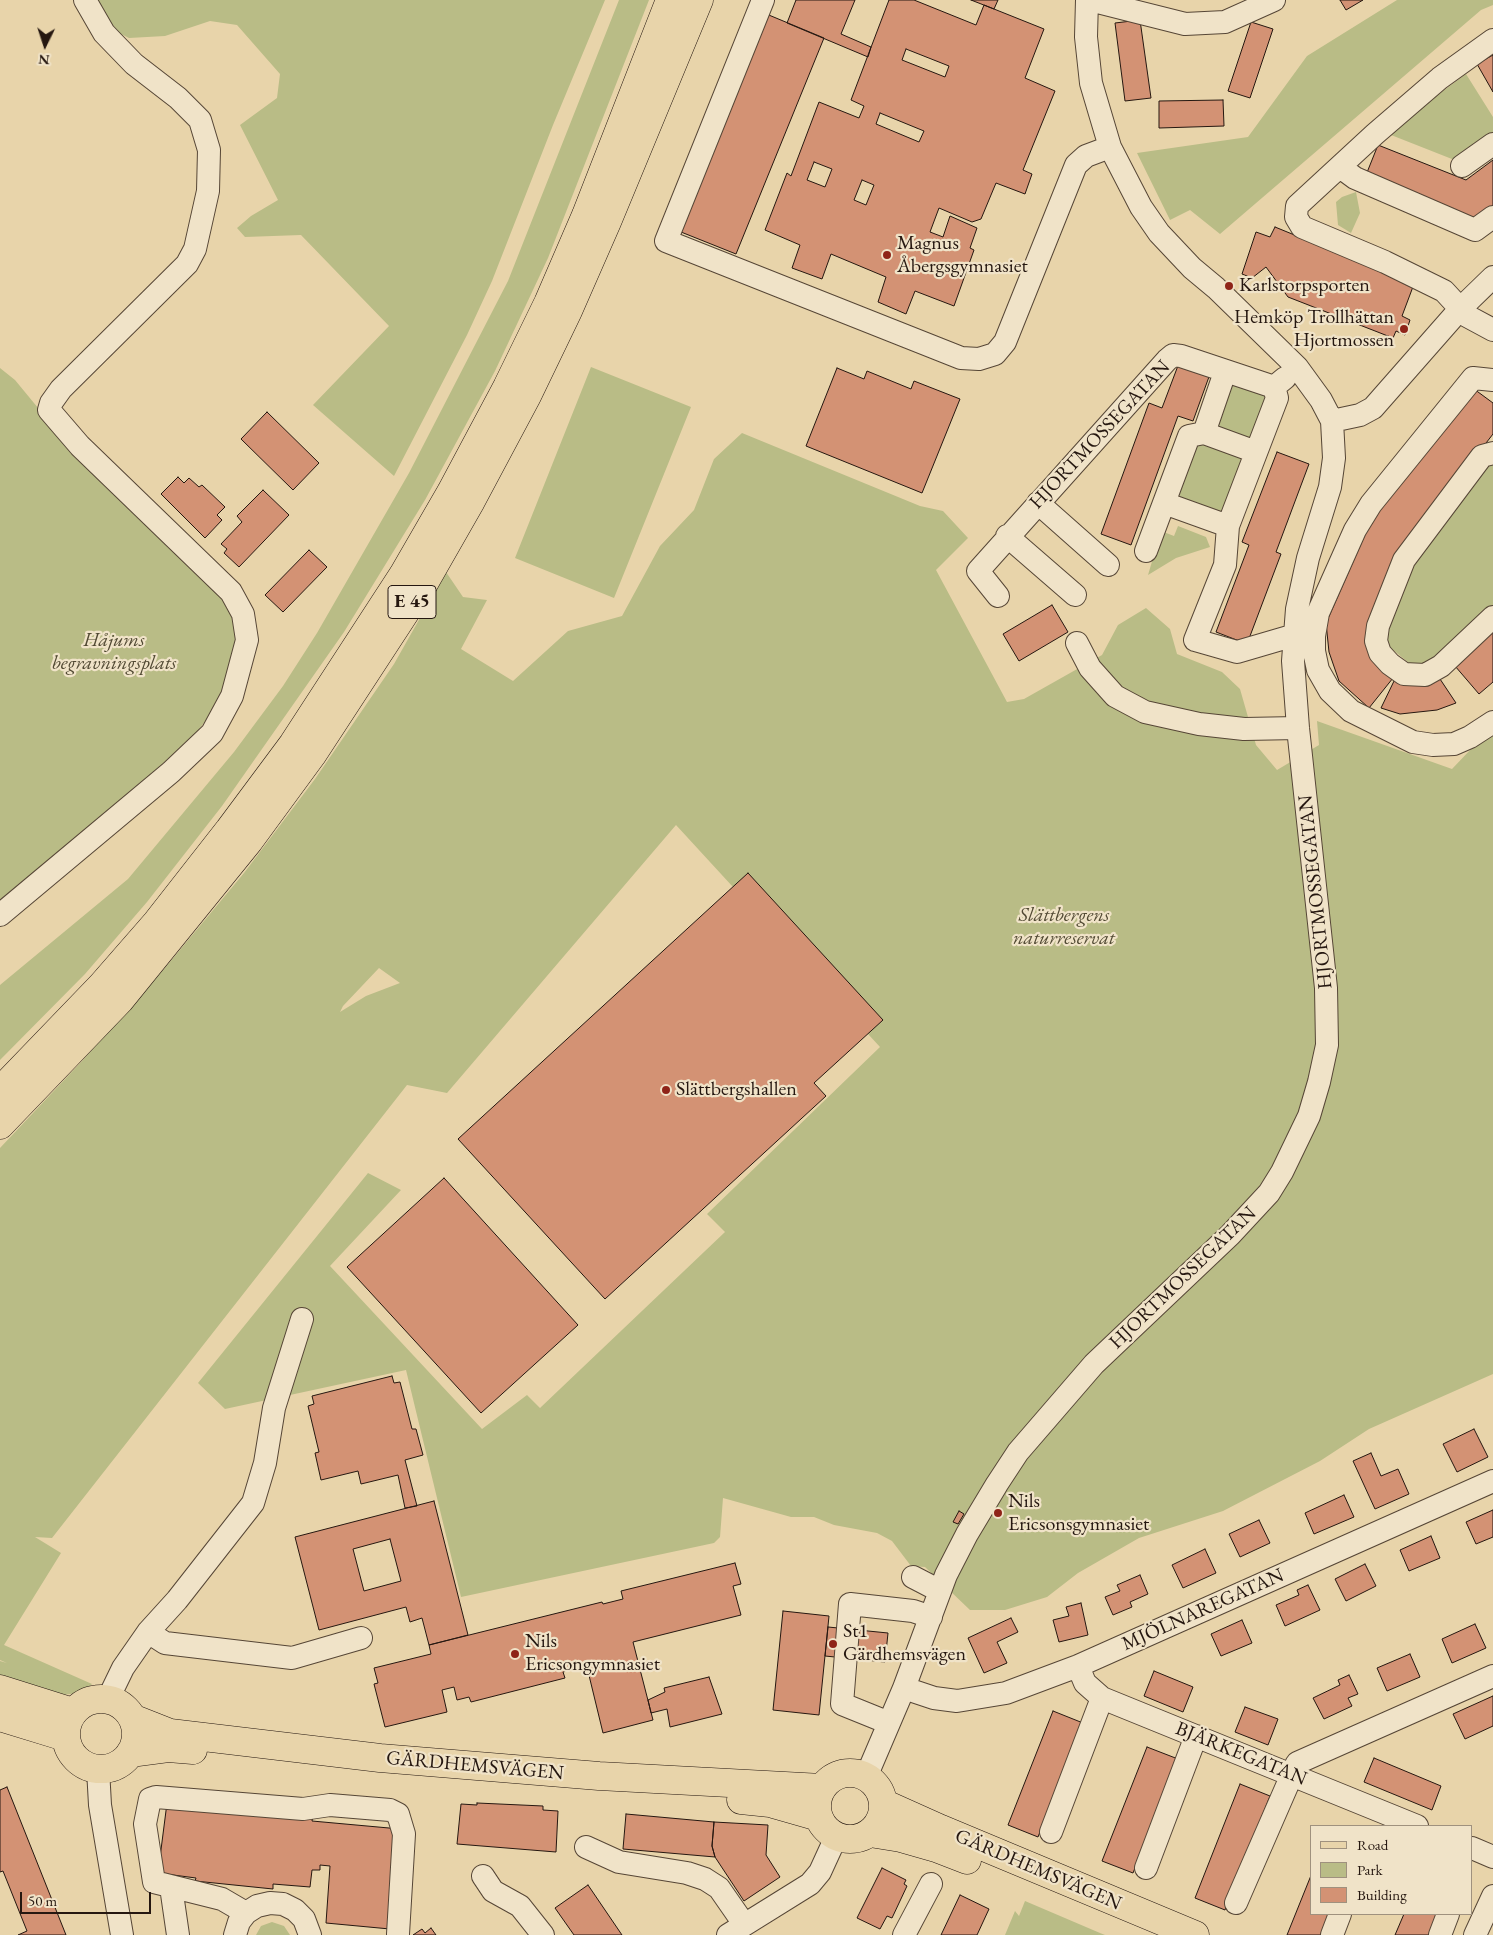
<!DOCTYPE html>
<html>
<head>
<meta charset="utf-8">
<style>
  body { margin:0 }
  #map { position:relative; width:1493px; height:1935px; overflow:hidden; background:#e8d4aa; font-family:"EB Garamond",serif }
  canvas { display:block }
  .legend { position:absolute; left:1310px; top:1825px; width:162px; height:90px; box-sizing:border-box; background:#f0e3c8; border:1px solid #9f917e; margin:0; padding:6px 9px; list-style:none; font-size:15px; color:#251710 }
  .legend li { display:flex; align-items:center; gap:10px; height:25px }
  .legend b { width:25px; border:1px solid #9f917e }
  .north { position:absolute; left:20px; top:20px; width:50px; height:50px; -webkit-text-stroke:4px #f0e3c8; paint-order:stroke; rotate:184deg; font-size:14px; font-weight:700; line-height:20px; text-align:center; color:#251710 }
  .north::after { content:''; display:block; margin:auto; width:18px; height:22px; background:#251710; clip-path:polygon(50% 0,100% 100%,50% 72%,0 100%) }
  .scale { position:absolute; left:20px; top:1892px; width:131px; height:22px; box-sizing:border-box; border:2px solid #251710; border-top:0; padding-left:6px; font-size:15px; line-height:18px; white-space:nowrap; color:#251710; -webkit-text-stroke:4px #f0e3c8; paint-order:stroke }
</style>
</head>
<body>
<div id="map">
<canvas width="1493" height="1935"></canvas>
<ul class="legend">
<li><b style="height:6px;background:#e8d4aa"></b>Road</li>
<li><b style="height:14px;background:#b9bc86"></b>Park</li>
<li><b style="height:14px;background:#d39274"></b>Building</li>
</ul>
<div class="north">N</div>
<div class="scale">50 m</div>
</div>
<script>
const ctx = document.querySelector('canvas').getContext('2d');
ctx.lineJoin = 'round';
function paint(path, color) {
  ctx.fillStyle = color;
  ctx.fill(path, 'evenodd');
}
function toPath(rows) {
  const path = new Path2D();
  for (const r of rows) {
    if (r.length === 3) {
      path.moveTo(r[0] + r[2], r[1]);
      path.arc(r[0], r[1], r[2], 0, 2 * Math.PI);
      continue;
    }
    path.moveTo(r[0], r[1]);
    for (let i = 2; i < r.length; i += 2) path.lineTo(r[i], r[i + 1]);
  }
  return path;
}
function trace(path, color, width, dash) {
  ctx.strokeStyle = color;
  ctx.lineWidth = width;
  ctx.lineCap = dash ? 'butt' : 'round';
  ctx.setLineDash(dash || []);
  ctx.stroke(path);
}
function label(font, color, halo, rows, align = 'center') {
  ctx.font = font + ' "EB Garamond",serif';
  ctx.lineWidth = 4.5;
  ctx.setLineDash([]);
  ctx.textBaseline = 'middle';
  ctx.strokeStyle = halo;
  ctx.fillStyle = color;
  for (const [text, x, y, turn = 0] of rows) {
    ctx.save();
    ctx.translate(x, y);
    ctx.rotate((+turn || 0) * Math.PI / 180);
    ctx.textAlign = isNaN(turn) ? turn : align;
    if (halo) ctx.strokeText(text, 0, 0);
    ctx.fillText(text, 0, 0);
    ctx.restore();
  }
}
paint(toPath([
  [95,0,605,0,553,125,492,281,467,335,394,476,313,405,389,326,301,235,245,237,237,228,251,216,278,200,240,125,277,98,280,74,237,25,210,21,165,36,129,38,109,28],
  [619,0,649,0,548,258,495,371,425,500,344,632,222,806,147,902,85,974,0,1060,0,985,128,879,234,752,283,686,317,633,409,473,508,281],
  [1397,0,1493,0,1493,5,1481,10,1220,234,1190,210,1170,220,1137,153,1248,137,1307,56],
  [1466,74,1493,117,1493,132,1457,161,1386,133],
  [1356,192,1360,213,1351,233,1338,225,1336,202,1342,197],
  [591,367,691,407,614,598,515,558],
  [0,368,15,380,81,460,223,600,232,612,236,630,233,661,218,704,185,748,0,900],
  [1234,384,1269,397,1252,445,1216,432,1225,389],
  [742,433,920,506,943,511,968,538,936,570,1007,702,1024,699,1102,655,1118,625,1146,608,1170,629,1177,654,1222,672,1240,689,1256,745,1277,770,1319,745,1317,721,1452,769,1493,726,1493,1374,1369,1429,1320,1461,1223,1511,1139,1538,1078,1573,1047,1597,1005,1610,970,1610,925,1567,911,1566,892,1541,877,1533,834,1525,814,1517,791,1517,723,1498,720,1537,714,1543,461,1597,406,1370,225,1409,198,1383,368,1173,401,1190,330,1266,482,1429,527,1395,540,1408,725,1232,707,1214,880,1047,676,825,447,1093,407,1085,52,1538,35,1537,61,1553,4,1645,92,1684,84,1692,56,1696,0,1678,0,1661,7,1663,0,1660,0,1148,83,1060,164,969,244,873,315,779,394,664,446,572,463,597,487,600,461,649,513,681,568,631,622,616,660,546,694,510,714,459],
  [379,968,400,983,366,996,340,1012,343,1006],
  [1200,442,1241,458,1244,466,1223,516,1179,504,1175,487,1195,445],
  [1493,460,1493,605,1447,652,1428,666,1409,663,1387,645,1383,627,1412,564],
  [1178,526,1206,537,1210,547,1176,558,1148,575,1161,531,1174,536],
  [1025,1901,1100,1933,1105,1935,1005,1935,1015,1911,1019,1916],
  [272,1922,284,1926,290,1935,256,1935,261,1926]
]), '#b9bc86');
const building = toPath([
  [796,0,855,0,841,34,871,47,868,57,787,23,796,0],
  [889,0,914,0,976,25,984,5,1044,29,1025,78,1055,91,1023,170,1032,174,1025,194,996,183,981,219,972,222,939,208,930,232,943,237,950,216,977,228,970,248,974,250,954,306,915,291,906,314,878,302,886,277,831,254,822,279,792,268,800,245,765,230,787,173,791,176,819,102,859,118,864,106,851,100,889,0],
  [906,49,949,66,945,77,902,60,906,49],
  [880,113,924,131,919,142,876,124,880,113],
  [814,162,832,169,825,187,807,180,814,162],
  [862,180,874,185,866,205,854,200,862,180],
  [971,0,998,0,994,9,971,0],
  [1340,0,1363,0,1346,10,1340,0],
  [764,13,824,38,736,254,676,230,764,13],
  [1140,20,1151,98,1125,101,1115,23,1140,20],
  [1251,22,1273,29,1250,98,1228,91,1251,22],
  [1493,55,1493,92,1477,64,1493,55],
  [1223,100,1224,126,1159,128,1159,101,1223,100],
  [1378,145,1466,180,1493,160,1493,208,1475,222,1364,180,1378,145],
  [1275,227,1414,284,1402,316,1410,320,1405,335,1396,331,1393,338,1288,297,1266,267,1252,278,1242,274,1256,232,1270,237,1275,227],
  [1179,363,1210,374,1193,421,1178,416,1131,545,1101,534,1149,403,1162,408,1179,363],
  [837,368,864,379,867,371,911,389,914,381,960,399,922,493,806,446,837,368],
  [1474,389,1493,403,1493,434,1415,535,1372,623,1393,678,1369,708,1339,681,1329,652,1326,623,1371,521,1474,389],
  [267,412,319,463,293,490,241,439,267,412],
  [1277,452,1309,464,1276,552,1281,554,1247,644,1216,632,1249,545,1242,542,1277,452],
  [178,477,184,483,189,478,199,487,202,485,225,507,217,515,222,520,205,538,161,494,178,477],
  [263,490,289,515,239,567,224,553,227,549,221,544,242,522,237,516,263,490],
  [309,550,327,567,283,612,265,595,309,550],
  [1052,605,1068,632,1019,661,1003,634,1052,605],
  [1493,631,1493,682,1479,694,1455,666,1493,631],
  [1438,676,1456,703,1437,710,1400,714,1381,708,1395,679,1438,676],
  [748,873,883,1020,814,1083,826,1096,605,1299,458,1139,748,873],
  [444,1178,578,1325,481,1413,347,1267,444,1178],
  [392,1376,394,1383,400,1382,412,1429,416,1429,423,1455,405,1460,417,1506,405,1508,398,1475,361,1484,358,1471,321,1480,315,1453,319,1452,308,1406,314,1404,312,1396,392,1376],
  [1474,1429,1488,1457,1457,1472,1443,1444,1474,1429],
  [1371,1453,1381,1476,1398,1469,1409,1494,1375,1509,1353,1461,1371,1453],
  [1344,1495,1354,1517,1314,1534,1305,1513,1344,1495],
  [434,1501,468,1635,429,1645,422,1618,410,1622,406,1607,319,1630,295,1537,434,1501],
  [390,1539,401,1581,364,1591,353,1549,390,1539],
  [1493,1510,1493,1537,1476,1544,1466,1522,1493,1510],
  [959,1511,964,1514,958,1524,953,1522,959,1511],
  [1259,1520,1270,1543,1240,1557,1229,1534,1259,1520],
  [1431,1536,1440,1558,1409,1571,1400,1550,1431,1536],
  [1205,1549,1216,1573,1183,1588,1172,1565,1205,1549],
  [735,1563,741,1584,733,1586,741,1615,633,1642,653,1720,603,1733,586,1663,569,1668,570,1670,563,1672,565,1678,471,1702,469,1697,457,1700,454,1687,442,1690,447,1712,385,1727,374,1684,378,1683,374,1668,431,1654,429,1645,602,1602,603,1604,623,1599,621,1591,735,1563],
  [1365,1564,1376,1586,1346,1601,1335,1579,1365,1564],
  [1140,1575,1148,1594,1130,1602,1132,1607,1113,1615,1105,1597,1120,1591,1117,1585,1140,1575],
  [1308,1585,1320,1610,1285,1626,1276,1605,1299,1595,1297,1590,1308,1585],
  [1081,1603,1088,1635,1059,1642,1053,1620,1069,1616,1066,1607,1081,1603],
  [783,1611,829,1616,819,1715,773,1710,783,1611],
  [1011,1618,1018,1632,997,1642,1007,1663,984,1673,968,1638,1011,1618],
  [1242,1620,1252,1643,1221,1656,1211,1634,1242,1620],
  [1475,1624,1486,1648,1452,1663,1442,1639,1475,1624],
  [828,1627,888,1633,885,1662,825,1656,828,1627],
  [1410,1654,1420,1677,1387,1691,1377,1668,1410,1654],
  [1154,1671,1193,1687,1183,1712,1144,1696,1154,1671],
  [1349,1675,1358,1694,1348,1698,1352,1706,1324,1719,1313,1698,1340,1685,1338,1680,1349,1675],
  [709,1677,722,1714,670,1727,667,1709,651,1713,648,1700,665,1692,664,1688,709,1677],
  [1493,1696,1493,1726,1465,1739,1453,1714,1493,1696],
  [1245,1707,1278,1719,1268,1745,1235,1732,1245,1707],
  [1053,1711,1083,1723,1038,1837,1008,1825,1053,1711],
  [1147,1747,1178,1759,1133,1873,1102,1861,1147,1747],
  [1374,1758,1441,1786,1432,1810,1364,1782,1374,1758],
  [1240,1784,1270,1796,1225,1910,1195,1898,1240,1784],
  [7,1787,66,1935,18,1935,27,1931,3,1871,0,1872,0,1790,7,1787],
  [167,1803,313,1815,312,1821,400,1829,390,1929,326,1923,330,1866,320,1865,320,1870,312,1870,310,1887,273,1884,273,1889,195,1881,196,1878,158,1873,167,1803],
  [477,1803,543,1806,543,1810,558,1811,556,1852,457,1844,461,1804,477,1805,477,1803],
  [626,1814,714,1822,712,1846,715,1857,623,1849,626,1814],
  [714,1822,768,1825,766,1855,780,1877,744,1901,715,1857,712,1846,714,1822],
  [882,1868,906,1880,904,1884,907,1886,892,1918,887,1916,880,1929,857,1918,882,1868],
  [1312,1873,1312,1914,1331,1914,1323,1935,1287,1935,1312,1873],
  [588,1885,622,1935,574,1935,555,1908,588,1885],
  [960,1895,989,1909,977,1935,941,1935,960,1895],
  [1404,1914,1438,1914,1430,1935,1395,1935,1404,1914],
  [431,1928,436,1935,413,1935,422,1929,425,1933,431,1928]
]);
paint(building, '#d39274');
trace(building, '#251710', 1);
const minor = toPath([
  [763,0,666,241,961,358,979,359,995,354,1005,342,1076,165,1086,156,1110,147],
  [1090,0,1185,24,1225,22,1274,0],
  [1493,40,1440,78,1375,134,1297,206,1296,217,1302,227,1385,262,1444,291,1467,316,1493,330],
  [1462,166,1493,144],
  [1340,167,1355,178,1475,230,1493,217],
  [1274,387,1277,398,1228,526,1225,565,1195,640,1237,652,1295,635,1314,636,1314,651,1318,670,1330,691,1351,711,1413,742,1433,745,1454,744,1470,737,1493,722],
  [1332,421,1360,415,1373,408,1460,309,1493,277],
  [1204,433,1256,452],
  [1493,453,1482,456,1404,560,1378,626,1376,641,1380,653,1390,664,1404,674,1425,675,1441,666,1493,617],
  [1038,503,1108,565],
  [1164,503,1228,526],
  [1007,536,1075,595],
  [1146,551,1189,436,1204,433,1225,372],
  [998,596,978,571,1167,360,1173,355,1181,356,1274,387,1285,378],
  [1314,636,1318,613,1355,530,1371,504,1473,378,1493,380],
  [1077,643,1090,668,1115,696,1145,712,1199,724,1244,729,1298,728],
  [0,915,171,772,212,733,232,696,247,640,243,614,231,592,80,446,49,410,51,403,61,389,187,264,195,249,208,191,209,150,200,120,178,98,134,64,104,33,85,0],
  [913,1577,940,1591],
  [148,1632,165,1643,292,1658,361,1638],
  [1078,1666,1085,1683,1102,1698,1417,1826],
  [904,1688,934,1698,957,1701,1006,1693,1078,1666,1493,1481],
  [108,1699,123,1668,148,1632,177,1600,253,1503,265,1463,274,1408,302,1319],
  [889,1723,842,1704,850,1604,913,1611,931,1617],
  [98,1769,100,1805,122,1935],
  [866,1777,904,1688,946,1575,967,1534,997,1484,1018,1452,1094,1364,1230,1235,1269,1193,1282,1172,1309,1116,1319,1082,1327,1045,1326,988,1298,728,1293,661,1297,609,1308,558,1330,487,1334,458,1332,421,1321,400,1297,367,1216,288,1192,268,1159,233,1141,207,1110,147,1091,83,1086,37,1087,0],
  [1051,1832,1102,1698],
  [586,1847,619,1862,687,1873,705,1879,719,1888,744,1924],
  [1472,1848,1493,1857],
  [1146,1868,1196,1736],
  [483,1876,493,1891,520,1906,543,1935],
  [171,1887,178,1935],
  [1236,1903,1297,1763,1493,1676],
  [246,1913,222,1899,154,1882,145,1824,150,1799,156,1797,303,1809,330,1805,390,1810,398,1814,404,1834,398,1934],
  [235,1935,239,1922,246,1913,257,1906,270,1903,283,1904,295,1910,304,1919,310,1935],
  [728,1935,810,1884,820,1872,836,1837],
  [904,1935,931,1884],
  [1332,1935,1340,1914],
  [1440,1935,1448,1914],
  [1475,1935,1493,1896]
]);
const major = toPath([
  [0,1689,73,1712],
  [101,1734,35],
  [0,1717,65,1737],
  [132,1718,170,1733,380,1758,599,1776,822,1788],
  [130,1753,168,1748,193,1750],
  [850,1806,33],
  [741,1800,770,1803,819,1817],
  [883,1803,941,1829,1195,1935],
  [870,1833,901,1838,936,1848,967,1860]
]);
const highway = toPath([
  [0,1091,102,985,157,922,229,830,293,744,403,575,451,492,507,387,548,303,586,215,670,0],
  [0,1125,120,1000,249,841,312,755,423,585,471,501,527,396,568,311,607,222,699,0]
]);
trace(minor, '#564636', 24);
trace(major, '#251710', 29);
trace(highway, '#251710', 29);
trace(minor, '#f0e3c8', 22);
trace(major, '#e8d4aa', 28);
trace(highway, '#e8d4aa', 28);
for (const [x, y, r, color] of [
  [887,255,5,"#8f2418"],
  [1229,286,5,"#8f2418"],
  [1404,329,5,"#8f2418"],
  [666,1090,5,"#8f2418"],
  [998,1513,5,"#8f2418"],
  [833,1644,5,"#8f2418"],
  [515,1654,5,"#8f2418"]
]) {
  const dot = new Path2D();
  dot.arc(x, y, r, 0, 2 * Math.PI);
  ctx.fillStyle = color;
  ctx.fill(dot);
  trace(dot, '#f0e3c8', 2);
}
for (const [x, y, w] of [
  [412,602,48]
]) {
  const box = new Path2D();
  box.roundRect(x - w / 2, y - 16.5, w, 33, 4);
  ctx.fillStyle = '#f0e3c8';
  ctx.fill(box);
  trace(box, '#251710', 1);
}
label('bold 19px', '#251710', null, [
  ["E 45",412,602]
]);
label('20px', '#251710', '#f0e3c8', [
  ["Magnus",897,244],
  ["Åbergsgymnasiet",897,267],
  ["Karlstorpsporten",1239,286],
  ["Hemköp Trollhättan",1394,318,"right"],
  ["Hjortmossen",1394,341,"right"],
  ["Slättbergshallen",676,1090],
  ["Nils",1008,1502],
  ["Ericsonsgymnasiet",1008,1525],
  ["St1",843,1632],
  ["Gärdhemsvägen",843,1655],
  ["Nils",525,1642],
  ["Ericsongymnasiet",525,1665]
], 'left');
label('20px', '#251710', '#f0e3c8', [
  ["HJORTMOSSEGATAN",1100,435,-47],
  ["HJORTMOSSEGATAN",1316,892,-96],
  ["HJORTMOSSEGATAN",1183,1278,-44],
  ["MJÖLNAREGATAN",1203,1610,-24],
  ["BJÄRKEGATAN",1241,1754,22],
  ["GÄRDHEMSVÄGEN",475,1766,5],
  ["GÄRDHEMSVÄGEN",1038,1870,23]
]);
label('italic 20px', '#514933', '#f0e3c8', [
  ["Håjums",114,641],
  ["begravningsplats",114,664],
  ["Slättbergens",1064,916],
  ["naturreservat",1064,939]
]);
</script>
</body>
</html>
